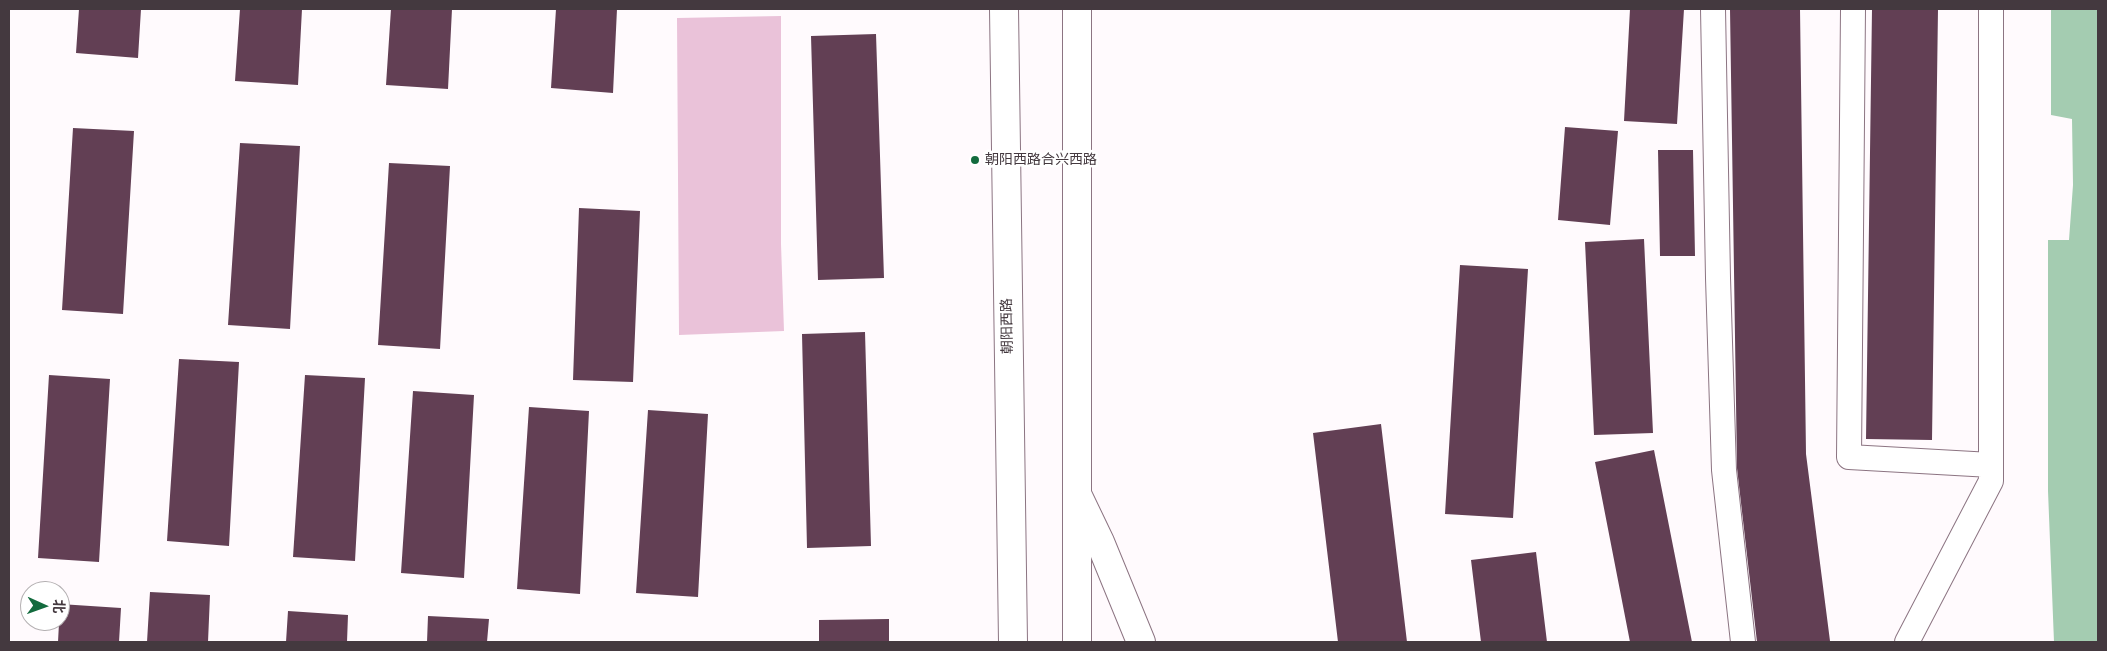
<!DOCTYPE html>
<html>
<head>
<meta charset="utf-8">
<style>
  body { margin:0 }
  #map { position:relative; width:2107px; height:651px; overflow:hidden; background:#fffafd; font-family:"Roboto Condensed","Noto Sans SC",sans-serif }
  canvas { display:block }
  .frame { position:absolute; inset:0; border:10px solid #44393f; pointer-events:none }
  .north { position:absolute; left:20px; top:581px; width:50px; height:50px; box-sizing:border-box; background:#fff; border:1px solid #b4b0b2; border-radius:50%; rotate:92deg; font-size:14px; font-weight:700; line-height:20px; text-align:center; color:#44393f }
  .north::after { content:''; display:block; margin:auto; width:18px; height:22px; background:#136b3e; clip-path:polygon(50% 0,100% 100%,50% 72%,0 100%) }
</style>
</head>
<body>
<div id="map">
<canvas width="2107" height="651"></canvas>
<div class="frame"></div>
<div class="north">北</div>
</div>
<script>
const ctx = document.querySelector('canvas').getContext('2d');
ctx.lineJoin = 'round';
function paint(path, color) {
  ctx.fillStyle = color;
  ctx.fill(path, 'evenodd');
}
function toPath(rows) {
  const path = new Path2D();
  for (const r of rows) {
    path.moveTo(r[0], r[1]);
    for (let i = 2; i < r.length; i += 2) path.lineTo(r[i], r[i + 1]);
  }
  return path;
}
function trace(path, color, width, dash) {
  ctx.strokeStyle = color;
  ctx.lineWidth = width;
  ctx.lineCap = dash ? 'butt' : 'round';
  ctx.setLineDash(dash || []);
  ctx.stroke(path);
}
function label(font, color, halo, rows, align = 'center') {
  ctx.font = font + ' "Roboto Condensed","Noto Sans SC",sans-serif';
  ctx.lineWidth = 5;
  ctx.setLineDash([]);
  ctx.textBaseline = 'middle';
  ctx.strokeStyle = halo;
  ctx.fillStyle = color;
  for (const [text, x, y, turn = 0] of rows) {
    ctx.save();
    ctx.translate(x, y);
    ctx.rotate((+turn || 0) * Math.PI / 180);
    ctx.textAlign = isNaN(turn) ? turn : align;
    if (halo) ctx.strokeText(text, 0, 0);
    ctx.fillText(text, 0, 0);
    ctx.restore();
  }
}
paint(toPath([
  [781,16,781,244,784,331,679,335,677,18]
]), '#eac2d9');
paint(toPath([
  [2051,9,2098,9,2098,642,2054,642,2048,491,2048,240,2069,240,2073,185,2072,119,2051,115]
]), '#a4ccb1');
paint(toPath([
  [79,9,141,9,138,58,76,53],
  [240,9,302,9,298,85,235,81],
  [391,9,452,9,448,89,386,85],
  [556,9,617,9,613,93,551,88],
  [1630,9,1684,9,1677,124,1624,121],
  [1730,9,1800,9,1806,454,1830,641,1757,642,1737,468],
  [1872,9,1938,9,1932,440,1866,439],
  [876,34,884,278,818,280,811,36],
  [1565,127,1618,131,1610,225,1558,220],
  [73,128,134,131,123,314,62,310],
  [240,143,300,146,290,329,228,325],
  [1658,150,1693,150,1695,256,1660,256],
  [389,163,450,166,440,349,378,345],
  [579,208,640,211,633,382,573,380],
  [1644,239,1653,433,1594,435,1585,242],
  [1460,265,1528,269,1513,518,1445,514],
  [865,332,871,546,807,548,802,334],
  [179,359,239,362,229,546,167,541],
  [49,375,110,379,99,562,38,558],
  [305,375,365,378,355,561,293,557],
  [413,391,474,395,464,578,401,573],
  [529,407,589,411,580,594,517,589],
  [648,410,708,414,698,597,636,593],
  [1381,424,1407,642,1338,642,1313,433],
  [1654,450,1692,642,1630,642,1595,462],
  [1536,552,1547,642,1481,642,1471,560],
  [150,592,210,595,208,642,147,642],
  [60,604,121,608,119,642,58,642],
  [288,611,348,615,347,642,286,642],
  [428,616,489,619,487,642,427,642],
  [889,619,889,642,819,642,819,620]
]), '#623f54');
const street = toPath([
  [1713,9,1718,278,1724,470,1743,642],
  [1853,9,1849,457,1991,465],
  [1907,642,1991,481,1991,9]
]);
const secondary = toPath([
  [1077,494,1100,542,1141,642]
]);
const primary = toPath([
  [1004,9,1013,642],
  [1077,642,1077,9]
]);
trace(street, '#8c7482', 26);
trace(secondary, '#8c7482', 30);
trace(primary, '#8c7482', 30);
trace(street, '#fff', 24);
trace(secondary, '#fff', 28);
trace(primary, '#fff', 28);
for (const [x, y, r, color] of [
  [975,160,5,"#136b3e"]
]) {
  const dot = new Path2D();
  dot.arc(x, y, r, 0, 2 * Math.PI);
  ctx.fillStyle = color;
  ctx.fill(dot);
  trace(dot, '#fff', 2);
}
label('14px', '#44393f', '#fff', [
  ["朝阳西路合兴西路",985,160]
], 'left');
label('14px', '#44393f', '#fff', [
  ["朝阳西路",1008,326,-91]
]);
</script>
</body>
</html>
